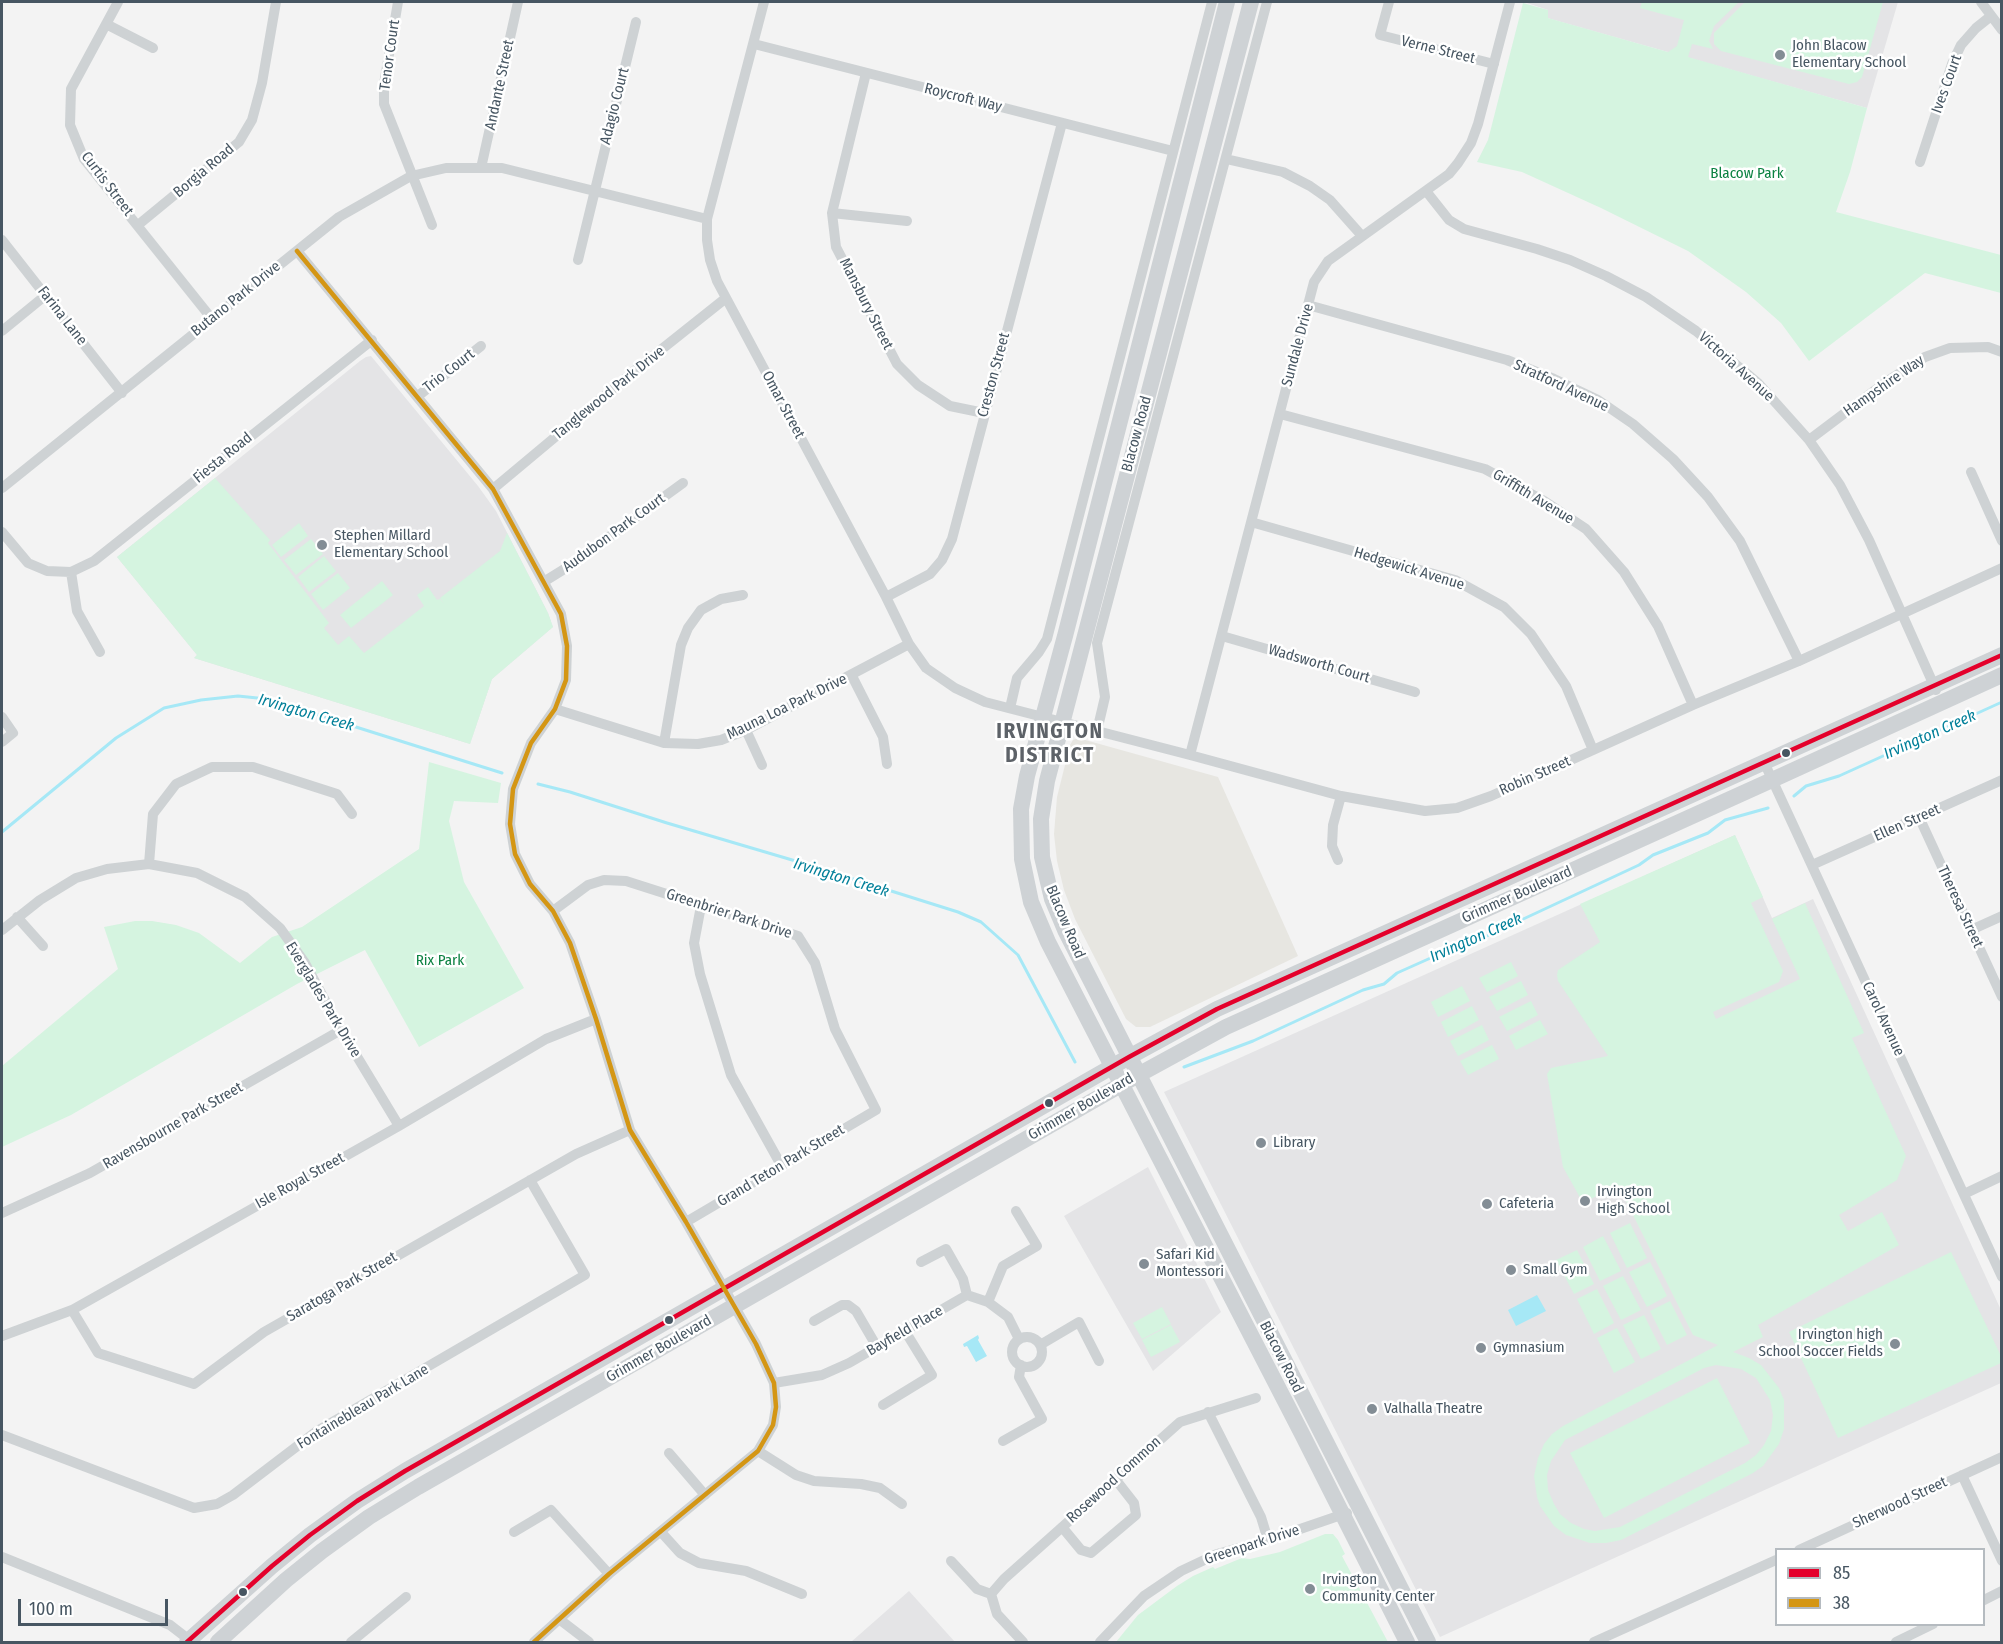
<!DOCTYPE html>
<html>
<head>
<meta charset="utf-8">
<style>
  body { margin:0 }
  #map { position:relative; width:2003px; height:1644px; overflow:hidden; background:#f3f3f3; font-family:"Fira Sans Condensed",sans-serif }
  canvas { display:block }
  .frame { position:absolute; inset:0; border:3px solid #475662; pointer-events:none }
  .legend { position:absolute; left:1775px; top:1548px; width:210px; height:78px; box-sizing:border-box; background:#fff; border:2px solid #b5bbc0; margin:0; padding:8px 10px; list-style:none; font-size:18px; color:#475662 }
  .legend li { display:flex; align-items:center; gap:12px; height:30px }
  .legend b { width:30px; border:2px solid #b5bbc0 }
  .scale { position:absolute; left:18px; top:1599px; width:150px; height:27px; box-sizing:border-box; border:3px solid #475662; border-top:0; padding-left:8px; font-size:18px; line-height:21px; white-space:nowrap; color:#475662; -webkit-text-stroke:4px #fff; paint-order:stroke }
</style>
</head>
<body>
<div id="map">
<canvas width="2003" height="1644"></canvas>
<div class="frame"></div>
<ul class="legend">
<li><b style="height:8px;background:#e4002b"></b>85</li>
<li><b style="height:8px;background:#d49614"></b>38</li>
</ul>
<div class="scale">100 m</div>
</div>
<script>
const ctx = document.querySelector('canvas').getContext('2d');
ctx.lineJoin = 'round';
function paint(path, color) {
  ctx.fillStyle = color;
  ctx.fill(path, 'evenodd');
}
function toPath(rows) {
  const path = new Path2D();
  for (const r of rows) {
    if (r.length === 3) {
      path.moveTo(r[0] + r[2], r[1]);
      path.arc(r[0], r[1], r[2], 0, 2 * Math.PI);
      continue;
    }
    path.moveTo(r[0], r[1]);
    for (let i = 2; i < r.length; i += 2) path.lineTo(r[i], r[i + 1]);
  }
  return path;
}
function trace(path, color, width, dash) {
  ctx.strokeStyle = color;
  ctx.lineWidth = width;
  ctx.lineCap = dash ? 'butt' : 'round';
  ctx.setLineDash(dash || []);
  ctx.stroke(path);
}
function label(font, color, halo, rows, align = 'center') {
  ctx.font = font + ' "Fira Sans Condensed",sans-serif';
  ctx.lineWidth = 5;
  ctx.setLineDash([]);
  ctx.textBaseline = 'middle';
  ctx.strokeStyle = halo;
  ctx.fillStyle = color;
  for (const [text, x, y, turn = 0] of rows) {
    ctx.save();
    ctx.translate(x, y);
    ctx.rotate((+turn || 0) * Math.PI / 180);
    ctx.textAlign = isNaN(turn) ? turn : align;
    if (halo) ctx.strokeText(text, 0, 0);
    ctx.fillText(text, 0, 0);
    ctx.restore();
  }
}
paint(toPath([
  [1078,738,1218,777,1298,956,1150,1027,1136,1027,1126,1019,1075,919,1064,890,1057,861,1054,834,1057,797,1070,745,1073,740]
]), '#e7e6e1');
paint(toPath([
  [1524,2,1898,2,1867,108,1547,18,1548,10],
  [371,356,478,486,496,511,548,613,553,627,492,679,470,744,194,658,197,655,117,557,360,361,366,357],
  [1735,835,1772,918,1813,899,2001,1310,2001,1383,1440,1637,1164,1092],
  [1148,1167,1221,1312,1153,1371,1064,1216],
  [909,1591,955,1642,851,1642]
]), '#e4e4e6');
paint(toPath([
  [1642,2,1739,2,1714,26,1709,41,1713,49,1692,44,1688,57,1867,108,1850,172,1836,212,2001,255,2001,293,1925,273,1809,361,1781,323,1746,292,1688,251,1601,208,1522,172,1477,162,1488,140,1523,3,1548,10,1548,18,1668,52,1677,46,1684,20,1640,8],
  [1745,2,1883,2,1862,77,1857,82,1849,84,1721,51,1714,44,1714,33],
  [215,478,270,540,268,543,329,623,324,628,338,645,349,636,364,653,424,606,417,595,428,587,437,600,440,599,444,604,440,598,500,551,507,533,548,613,553,627,492,679,470,744,194,658,197,655,117,557],
  [299,523,308,536,281,557,272,545],
  [311,539,323,554,296,575,284,560],
  [324,556,336,571,309,592,298,577],
  [338,573,350,588,323,610,311,594],
  [382,581,393,595,351,628,340,615],
  [429,762,501,783,498,803,454,801,449,821,464,882,524,988,419,1047,365,950,297,984,71,1115,2,1147,2,1066,118,969,104,927,135,921,152,921,176,925,199,933,240,963,272,937,302,927,419,849],
  [1735,835,1763,897,1751,903,1783,971,1779,982,1713,1012,1716,1019,1800,979,1772,919,1805,903,1864,1033,1852,1038,1906,1156,1897,1180,1839,1215,1848,1231,1882,1212,1899,1245,1758,1325,1763,1337,1733,1352,1749,1358,1761,1365,1779,1388,1784,1400,1784,1429,1779,1444,1763,1466,1753,1473,1621,1540,1606,1543,1590,1543,1566,1535,1554,1526,1540,1506,1537,1497,1534,1476,1538,1458,1544,1444,1552,1434,1563,1426,1718,1345,1693,1335,1618,1185,1583,1203,1563,1167,1547,1074,1551,1068,1608,1056,1558,981,1557,975,1558,970,1600,942,1580,904],
  [1716,1365,1741,1369,1756,1378,1770,1400,1773,1415,1771,1431,1764,1445,1756,1455,1745,1463,1620,1527,1595,1531,1584,1529,1571,1523,1560,1514,1554,1504,1548,1490,1547,1475,1551,1461,1565,1440,1704,1368],
  [1511,962,1518,976,1487,992,1479,978],
  [1521,981,1528,995,1497,1011,1489,997],
  [1462,986,1470,1001,1438,1017,1431,1002],
  [1531,1001,1538,1015,1507,1031,1499,1017],
  [1472,1006,1479,1020,1448,1037,1441,1022],
  [1540,1020,1548,1034,1516,1050,1509,1036],
  [1482,1025,1489,1040,1458,1056,1450,1041],
  [1492,1045,1499,1059,1468,1075,1460,1061],
  [1630,1223,1647,1258,1627,1268,1610,1233],
  [1603,1236,1621,1271,1600,1281,1583,1247],
  [1577,1250,1594,1284,1574,1294,1556,1260],
  [1951,1252,2001,1356,2001,1363,1838,1438,1789,1332],
  [1650,1262,1667,1296,1647,1307,1629,1272],
  [1623,1276,1641,1310,1621,1320,1603,1286],
  [1597,1289,1614,1323,1594,1334,1577,1299],
  [1670,1301,1687,1335,1667,1345,1650,1311],
  [1162,1307,1171,1324,1142,1339,1133,1323],
  [1644,1315,1661,1349,1641,1359,1623,1325],
  [1171,1325,1180,1342,1151,1357,1142,1340],
  [1617,1328,1635,1362,1614,1373,1597,1338],
  [1717,1378,1750,1443,1604,1518,1570,1453],
  [1325,1534,1333,1534,1338,1540,1345,1554,1342,1556,1388,1642,1116,1642,1138,1615,1177,1586,1193,1576,1213,1567,1215,1569,1242,1558,1250,1559,1280,1552]
]), '#d5f4e0');
paint(toPath([
  [1537,1295,1546,1311,1516,1326,1508,1310],
  [978,1335,979,1338,978,1340,987,1356,976,1362,967,1346,964,1347,963,1344]
]), '#a6e8f6');
trace(toPath([
  [538,784,570,792,667,823,799,862,958,912,981,922,1018,955,1075,1062],
  [1794,796,1806,786,1839,776,2002,702],
  [2,832,116,738,164,708,201,700,238,696,267,699,502,773],
  [1184,1067,1253,1041,1363,990,1384,984,1397,973,1453,948,1474,942,1639,865,1653,855,1708,833,1725,820,1768,808]
]), '#a6e8f6', 3);
trace(toPath([
  [118,2,71,89,70,125,84,159,212,319],
  [398,2,384,84,384,104,432,225],
  [764,2,707,219,707,240,710,260,717,281,886,597,909,644,926,668,955,688,985,702,1190,755,1341,796,1425,811,1457,808,1491,796,1693,705,1799,661,2002,568],
  [1389,2,1380,35,1494,64],
  [1981,2,2002,30],
  [106,24,153,48],
  [754,44,1173,151],
  [866,73,832,213,836,247,897,364,918,385,950,406,984,413],
  [1226,159,1283,172,1310,186,1330,200,1362,236],
  [1920,162,1952,64,1961,45,1976,28,1991,16],
  [481,168,518,2],
  [1426,191,1449,220,1464,229,1537,249,1570,260,1606,276,1646,297,1696,331,1758,383,1809,440,1840,485,1869,540,1936,690],
  [832,213,907,221],
  [138,225,239,142,252,120,262,83,276,2],
  [2,240,122,393],
  [297,251,493,489,561,614,567,646,566,680,555,709,531,743,513,789,510,824,515,854,530,884,553,911,570,943,596,1019,630,1130,686,1222,756,1344,774,1383,776,1407,773,1425,758,1451,609,1574,534,1642],
  [578,260,636,22],
  [1308,305,1507,360,1554,379,1598,400,1633,424,1673,459,1708,497,1740,541,1799,661],
  [2,331,46,295],
  [418,396,481,346],
  [1280,414,1485,469,1544,501,1586,529,1624,572,1658,626,1693,705],
  [1809,440,1886,382,1925,357,1950,348,1988,347,2002,352],
  [1971,472,2002,541],
  [2,488,339,217,411,176,446,168,502,168,707,219],
  [493,489,633,372,726,298],
  [1251,522,1455,580,1504,607,1531,634,1566,686,1593,750],
  [2,532,28,563,47,571,71,572,94,561,372,340],
  [71,572,77,611,100,652],
  [545,581,566,568,683,483],
  [886,597,930,574,942,560,952,539,1062,123],
  [1222,636,1415,692],
  [852,676,883,737,887,764],
  [1010,708,1017,678,1039,652,1047,639,1212,2],
  [555,709,664,743,698,744,721,740,746,730,909,644],
  [2,717,13,733,2,742],
  [746,730,762,765],
  [1097,731,1105,697,1097,643,1267,2],
  [664,743,681,645,688,628,701,610,721,599,743,595],
  [1190,755,1314,282,1328,261,1449,174,1458,163,1471,143,1478,124,1510,2],
  [1764,762,2002,1277],
  [1919,817,2002,997],
  [1338,860,1332,846,1333,825,1341,796],
  [149,864,153,814,176,784,212,767,253,767,337,794,352,814],
  [1812,865,2002,780],
  [701,906,694,943,700,974,731,1075,781,1165],
  [553,911,588,885,604,880,626,881,798,936,815,963,835,1029,876,1110,686,1222],
  [17,917,43,946],
  [2,930,40,900,76,878,107,869,149,864,197,873,245,897,280,928,305,963,341,1030,399,1126],
  [1971,930,2002,916],
  [1964,1194,2002,1176],
  [2,1213,90,1173,341,1030],
  [921,1262,946,1249,963,1279,967,1295],
  [988,1302,1003,1266,1037,1246,1016,1211],
  [72,1310,98,1353,194,1384,264,1332,576,1154,630,1130],
  [814,1321,842,1305,848,1305,856,1311,877,1347],
  [2,1336,72,1310,399,1126,546,1039,596,1019],
  [1027,1352,15],
  [1040,1345,1079,1322,1099,1361],
  [774,1383,822,1375,849,1363,967,1295,988,1302,1008,1317,1019,1339],
  [883,1405,932,1375,905,1331],
  [1208,1412,1261,1517,1268,1540],
  [2,1435,194,1508,217,1504,233,1495,317,1431,585,1275,530,1180],
  [1003,1441,1042,1419,1019,1377,1021,1365],
  [758,1451,796,1475,814,1481,861,1484,880,1488,902,1504],
  [669,1453,705,1495],
  [1962,1475,2002,1561],
  [1062,1527,1081,1550,1091,1553,1136,1515,1134,1503,1116,1480],
  [514,1532,551,1510,609,1574],
  [661,1532,680,1553,699,1563,746,1571,802,1594],
  [1799,1550,2002,1457],
  [2,1557,170,1625,192,1642],
  [951,1561,977,1589,991,1594,997,1614,1023,1642],
  [991,1594,1004,1579,1180,1422,1256,1398],
  [1984,1600,2002,1591],
  [559,1619,589,1642],
  [351,1642,406,1597],
  [1100,1642,1144,1596,1181,1571,1217,1554,1268,1540,1347,1513],
  [1594,1642,1776,1560],
  [1896,1642,1933,1624]
]), '#ced2d4', 10);
trace(toPath([
  [1227,2,1065,636,1027,776,1021,809,1022,859,1031,902,1048,942,1301,1432,1407,1642],
  [1251,2,1047,781,1041,819,1042,857,1052,899,1065,930,1428,1642],
  [187,1642,272,1566,310,1535,357,1501,405,1471,1129,1057,1217,1009,2002,655],
  [218,1642,286,1580,322,1551,369,1517,418,1487,1138,1075,1226,1027,1772,780,2002,675]
]), '#ced2d5', 16);
trace(toPath([
  [187,1642,272,1566,310,1535,357,1501,405,1471,1129,1057,1217,1009,2002,655]
]), '#e4002b', 4.5);
trace(toPath([
  [297,251,493,489,561,614,567,646,566,680,555,709,531,743,513,789,510,824,515,854,530,884,553,911,570,943,596,1019,630,1130,686,1222,756,1344,774,1383,776,1407,773,1425,758,1451,609,1574,534,1642]
]), '#d49614', 4.5);
for (const [x, y, r, color] of [
  [1780,55,6,"#838d95"],
  [322,545,6,"#838d95"],
  [1786,753,5,"#475662"],
  [1049,1103,5,"#475662"],
  [1261,1143,6,"#838d95"],
  [1585,1201,6,"#838d95"],
  [1487,1204,6,"#838d95"],
  [1144,1264,6,"#838d95"],
  [1511,1270,6,"#838d95"],
  [669,1320,5,"#475662"],
  [1895,1344,6,"#838d95"],
  [1481,1348,6,"#838d95"],
  [1372,1409,6,"#838d95"],
  [1310,1589,6,"#838d95"],
  [243,1592,5,"#475662"]
]) {
  const dot = new Path2D();
  dot.arc(x, y, r, 0, 2 * Math.PI);
  ctx.fillStyle = color;
  ctx.fill(dot);
  trace(dot, '#fff', 2);
}
label('15px', '#475662', '#fff', [
  ["John Blacow",1792,46],
  ["Elementary School",1792,63],
  ["Stephen Millard",334,536],
  ["Elementary School",334,553],
  ["Library",1273,1143],
  ["Irvington",1597,1192],
  ["High School",1597,1209],
  ["Cafeteria",1499,1204],
  ["Safari Kid",1156,1255],
  ["Montessori",1156,1272],
  ["Small Gym",1523,1270],
  ["Irvington high",1883,1335,"right"],
  ["School Soccer Fields",1883,1352,"right"],
  ["Gymnasium",1493,1348],
  ["Valhalla Theatre",1384,1409],
  ["Irvington",1322,1580],
  ["Community Center",1322,1597]
], 'left');
label('15px', '#475662', '#fff', [
  ["Verne Street",1438,50,14],
  ["Tenor Court",390,55,-82],
  ["Ives Court",1947,84,-70],
  ["Andante Street",500,85,-78],
  ["Roycroft Way",963,98,14],
  ["Adagio Court",615,106,-76],
  ["Borgia Road",204,171,-40],
  ["Curtis Street",107,184,53],
  ["Butano Park Drive",236,299,-39],
  ["Mansbury Street",866,304,63],
  ["Farina Lane",62,316,52],
  ["Sundale Drive",1298,345,-75],
  ["Victoria Avenue",1736,367,42],
  ["Trio Court",449,371,-38],
  ["Creston Street",994,375,-75],
  ["Stratford Avenue",1561,386,25],
  ["Hampshire Way",1884,386,-35],
  ["Tanglewood Park Drive",609,393,-39],
  ["Omar Street",783,405,62],
  ["Blacow Road",1137,434,-75],
  ["Fiesta Road",223,458,-39],
  ["Griffith Avenue",1533,497,31],
  ["Audubon Park Court",614,533,-36],
  ["Hedgewick Avenue",1409,569,17],
  ["Wadsworth Court",1319,664,16],
  ["Mauna Loa Park Drive",787,707,-26],
  ["Robin Street",1535,776,-24],
  ["Ellen Street",1907,823,-24],
  ["Grimmer Boulevard",1517,895,-24],
  ["Theresa Street",1960,907,65],
  ["Greenbrier Park Drive",729,914,18],
  ["Blacow Road",1065,922,67],
  ["Everglades Park Drive",323,1000,59],
  ["Carol Avenue",1883,1019,65],
  ["Grimmer Boulevard",1081,1107,-30],
  ["Ravensbourne Park Street",173,1126,-30],
  ["Grand Teton Park Street",781,1166,-31],
  ["Isle Royal Street",300,1181,-29],
  ["Saratoga Park Street",342,1287,-30],
  ["Bayfield Place",905,1331,-30],
  ["Grimmer Boulevard",659,1349,-30],
  ["Blacow Road",1281,1357,63],
  ["Fontainebleau Park Lane",363,1407,-31],
  ["Rosewood Common",1114,1480,-42],
  ["Sherwood Street",1900,1503,-25],
  ["Greenpark Drive",1252,1545,-18]
]);
label('15px', '#0c8242', '#fff', [
  ["Blacow Park",1747,174],
  ["Rix Park",440,961]
]);
label('italic 16px', '#03809a', '#fff', [
  ["Irvington Creek",306,713,16],
  ["Irvington Creek",1930,735,-24],
  ["Irvington Creek",841,878,17],
  ["Irvington Creek",1476,938,-24]
]);
ctx.letterSpacing = '1.5px';
label('bold 21px', '#5d6268', '#fff', [
  ["IRVINGTON",1050,732],
  ["DISTRICT",1050,756]
]);
ctx.letterSpacing = '0px';
</script>
</body>
</html>
